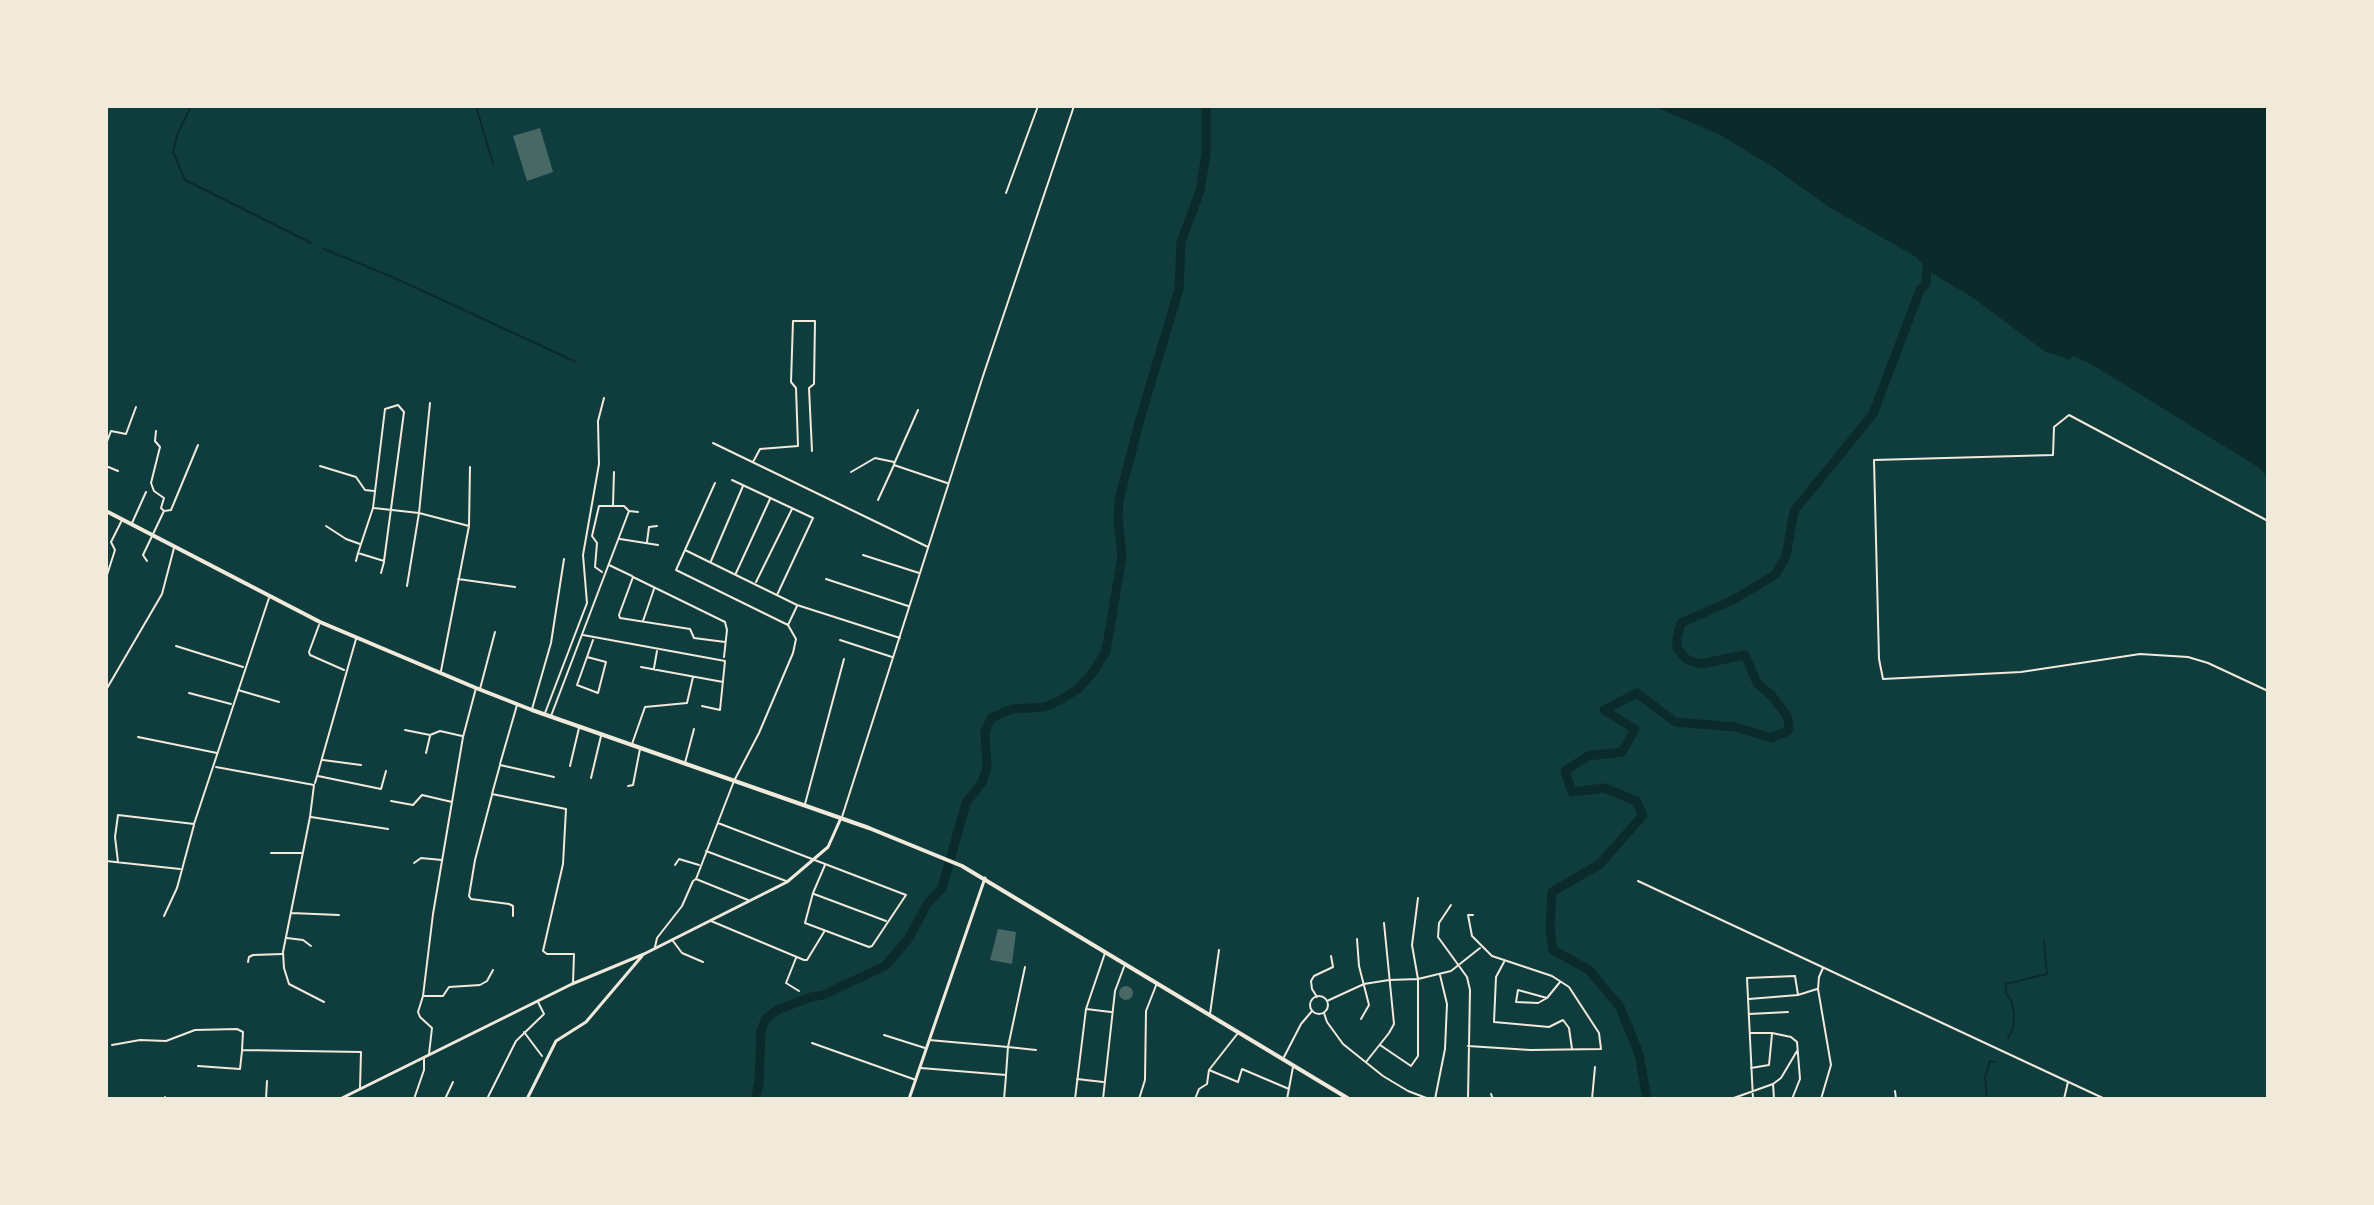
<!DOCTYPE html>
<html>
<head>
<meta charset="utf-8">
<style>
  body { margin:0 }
  #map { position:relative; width:2374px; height:1205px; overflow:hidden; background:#0f3d3e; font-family:"Exo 2",sans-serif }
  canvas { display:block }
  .frame { position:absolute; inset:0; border:108px solid #f1e9da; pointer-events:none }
</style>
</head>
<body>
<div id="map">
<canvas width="2374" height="1205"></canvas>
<div class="frame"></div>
</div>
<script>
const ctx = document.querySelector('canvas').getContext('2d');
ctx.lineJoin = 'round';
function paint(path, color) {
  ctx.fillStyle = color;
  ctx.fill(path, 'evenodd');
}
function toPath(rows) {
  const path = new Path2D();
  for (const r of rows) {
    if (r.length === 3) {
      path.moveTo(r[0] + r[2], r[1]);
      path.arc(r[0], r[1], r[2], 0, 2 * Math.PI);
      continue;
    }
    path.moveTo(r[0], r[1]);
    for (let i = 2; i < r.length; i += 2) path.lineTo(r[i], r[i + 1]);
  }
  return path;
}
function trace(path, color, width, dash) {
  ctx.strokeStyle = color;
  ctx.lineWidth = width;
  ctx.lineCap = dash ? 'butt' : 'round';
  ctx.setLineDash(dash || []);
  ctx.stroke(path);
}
paint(toPath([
  [1654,106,2268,106,2268,478,2258,467,2091,364,2073,356,2070,360,2044,351,1972,297,1930,272,1916,257,1829,207,1773,167,1722,136]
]), '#0a2a2b');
trace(toPath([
  [191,106,177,135,173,152,185,180,311,243],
  [476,106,493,164],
  [324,249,397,279,576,362],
  [2008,1038,2013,1029,2014,1014,2012,1002,2006,993,2006,984,2047,974,2044,941],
  [1987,1099,1985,1077,1990,1061,1995,1062]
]), '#0a2a2b', 2);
trace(toPath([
  [755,1099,759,1083,761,1030,766,1019,777,1010,811,997,823,995,885,966,909,938,927,904,942,888,966,803,982,782,987,768,985,732,991,718,1012,709,1045,707,1062,699,1079,688,1094,671,1106,651,1122,556,1118,519,1119,500,1139,423,1179,289,1181,242,1200,191,1206,154,1206,106],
  [1647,1099,1639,1054,1620,1007,1589,970,1553,950,1550,928,1552,892,1600,864,1643,815,1636,801,1604,788,1572,792,1565,771,1588,756,1622,752,1635,729,1604,710,1637,693,1675,722,1735,727,1771,738,1788,731,1789,725,1787,716,1772,696,1757,683,1745,655,1700,664,1686,659,1677,648,1677,638,1681,623,1735,599,1776,574,1786,556,1794,511,1873,414,1920,290,1926,284,1927,267]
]), '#0a2a2b', 9);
paint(toPath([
  [540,128,553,172,527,181,513,136],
  [998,929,1016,932,1012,964,990,960],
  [1126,993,7]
]), '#486865');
trace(toPath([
  [1006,193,1038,106],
  [713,443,928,547],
  [106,444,111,431,126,434,136,407],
  [753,462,760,449,798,446,796,388,791,382,793,321,815,321,814,384,809,388,812,451],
  [894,464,918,410],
  [106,466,118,471],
  [320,466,356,477,365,490,374,491],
  [851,472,875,458,894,462],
  [732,480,813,518,777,595],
  [715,483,676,570,788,625,796,639,793,653,759,733,734,781,696,879,748,900],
  [878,500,894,465,947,483],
  [613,505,614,472],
  [374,508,419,513,469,526,441,671],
  [164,511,171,510,198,445],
  [2268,521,2069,415,2054,427,2053,455,1874,460,1879,659,1883,679,2021,672,2140,654,2188,657,2208,663,2268,691],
  [132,523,146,492],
  [469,525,470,467],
  [326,526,346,539,360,544],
  [620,539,658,545],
  [647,542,649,527,657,526],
  [685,550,797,605,900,638],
  [863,555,919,573],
  [147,561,143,555,164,511,161,508,164,498,154,491,151,483,160,447,155,441,156,431],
  [356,561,358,553,373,508,385,409,398,405,404,412,384,561,358,553],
  [711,561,743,486],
  [609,565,632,576],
  [602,572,595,567,597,543,592,536,599,506,624,506,629,511,638,512],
  [381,573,384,562],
  [736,573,770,499],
  [106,578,115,550,111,542,122,520],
  [458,579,515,587],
  [826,579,908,606],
  [756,582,792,509],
  [407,586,419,513,430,403],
  [643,621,654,589],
  [319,625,309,652,310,655,344,670],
  [788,625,797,606],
  [583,635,725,661,720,710,702,706],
  [840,640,892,657],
  [176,646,243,667],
  [587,657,606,662,598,693,577,685,587,657,593,640],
  [724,657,727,630,725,622,633,577,619,615,620,618,690,629,694,638,725,642],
  [641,667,723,682],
  [654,668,657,651],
  [480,689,495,632],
  [106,690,162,594,174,548],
  [238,690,279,702],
  [189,693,231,704],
  [532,709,551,643,564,559],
  [545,713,587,603,583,555,599,464,598,421,604,398],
  [551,716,629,511],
  [405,730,430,735,440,731,462,736],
  [138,737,217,753],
  [632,744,645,707,687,703,693,677],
  [426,753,430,736],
  [323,760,361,765],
  [685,763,694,729],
  [500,764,517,705],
  [570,766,579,728],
  [216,767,314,785,310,817,283,952,284,968,289,984,324,1002],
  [318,776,381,789,386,771],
  [554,777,500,765,492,794,566,809,563,864,543,951,547,954,574,954,573,983],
  [591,778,601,736],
  [315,783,356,639],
  [628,786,633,785,640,749],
  [492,795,475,860,469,896,471,899,509,904,513,906,513,916],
  [391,801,413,805,422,795,452,802],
  [805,804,844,659],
  [311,817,388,829],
  [842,817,983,376,1074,106],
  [718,823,906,895,872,946,869,947,805,923,813,893,825,865],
  [706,851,786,881],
  [271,853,301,853],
  [106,861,180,869],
  [118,862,115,837,118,815,194,824,269,598],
  [414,863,421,858,442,860],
  [675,865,679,859,699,865],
  [1638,881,2105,1099],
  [814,894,886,921],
  [1451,905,1439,923,1438,937,1467,977,1470,990,1468,1099],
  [291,913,339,915],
  [164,916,177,888,194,825],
  [711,921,804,960,807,960,824,932],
  [287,938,303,940,311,946],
  [1357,939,1359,966,1369,1005,1361,1019],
  [673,941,682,953,703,962],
  [655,947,657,938,682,906,693,881,696,879],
  [796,958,786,983,799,991],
  [248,962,249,957,253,955,282,954],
  [1504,962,1496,977,1494,1022,1549,1027,1563,1020,1569,1028,1572,1049],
  [1025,967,1008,1047,1036,1050],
  [424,996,443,996,449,987,480,985,487,981,493,970],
  [1319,1005,9],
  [1317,997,1312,989,1311,981,1314,976,1333,967,1331,956],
  [1547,998,1518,990,1516,1002,1538,1003,1547,998,1560,982],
  [1749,999,1798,995,1817,989],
  [1327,1001,1364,984,1389,980,1418,979,1451,971,1480,948],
  [1086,1009,1111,1012],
  [1324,1013,1327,1022,1343,1044,1383,1076,1408,1091,1429,1099],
  [1210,1014,1219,950],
  [1749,1014,1788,1012],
  [524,1032,542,1056],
  [1750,1033,1772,1033,1791,1037,1797,1042,1800,1079,1792,1099],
  [884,1035,925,1048],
  [812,1043,916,1080],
  [112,1045,140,1040,166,1041,195,1030,237,1029,243,1032,242,1050,361,1052,360,1088],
  [1380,1045,1411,1066,1418,1056,1418,979,1412,945,1418,898],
  [1468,1046,1530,1050,1601,1049,1599,1033,1569,987,1552,976,1492,956,1472,936,1468,915,1473,915],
  [429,1054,432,1028,420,1017,418,1012,423,996,433,914,463,737,476,688],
  [1284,1057,1301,1024,1312,1011],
  [1366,1062,1389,1033,1394,1024,1384,923],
  [198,1066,240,1069,242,1051],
  [921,1068,1006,1075,1008,1047,929,1040],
  [1751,1068,1769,1065,1772,1034],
  [1209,1070,1238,1082,1242,1069,1289,1089],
  [1077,1079,1103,1082],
  [1773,1084,1774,1099],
  [1895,1091,1896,1099],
  [1491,1094,1493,1099],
  [165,1099,165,1097],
  [266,1099,267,1081],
  [414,1099,424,1070,424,1059],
  [445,1099,453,1082],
  [487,1099,516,1041,544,1014,538,1002],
  [1004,1099,1006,1076],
  [1075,1099,1086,1009,1105,953],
  [1103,1099,1115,991,1124,967],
  [1139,1099,1145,1080,1146,1011,1157,983],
  [1195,1099,1199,1089,1207,1084,1209,1070,1238,1033],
  [1287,1099,1293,1067],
  [1435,1099,1445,1049,1447,1004,1440,975],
  [1592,1099,1595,1067],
  [1731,1099,1773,1084,1781,1078,1797,1051],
  [1753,1099,1747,978,1795,976,1798,995],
  [1821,1099,1831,1065,1818,989,1819,977,1823,968],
  [2064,1099,2068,1082]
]), '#f1e9da', 2);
trace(toPath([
  [340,1099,572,984,644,954,787,882,828,847,841,818],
  [527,1099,556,1041,586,1022,642,956],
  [909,1099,985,878]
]), '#f1e9da', 3);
trace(toPath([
  [106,511,320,622,476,688,532,710,869,828,962,866,1349,1099]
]), '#f1e9da', 4);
</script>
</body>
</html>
